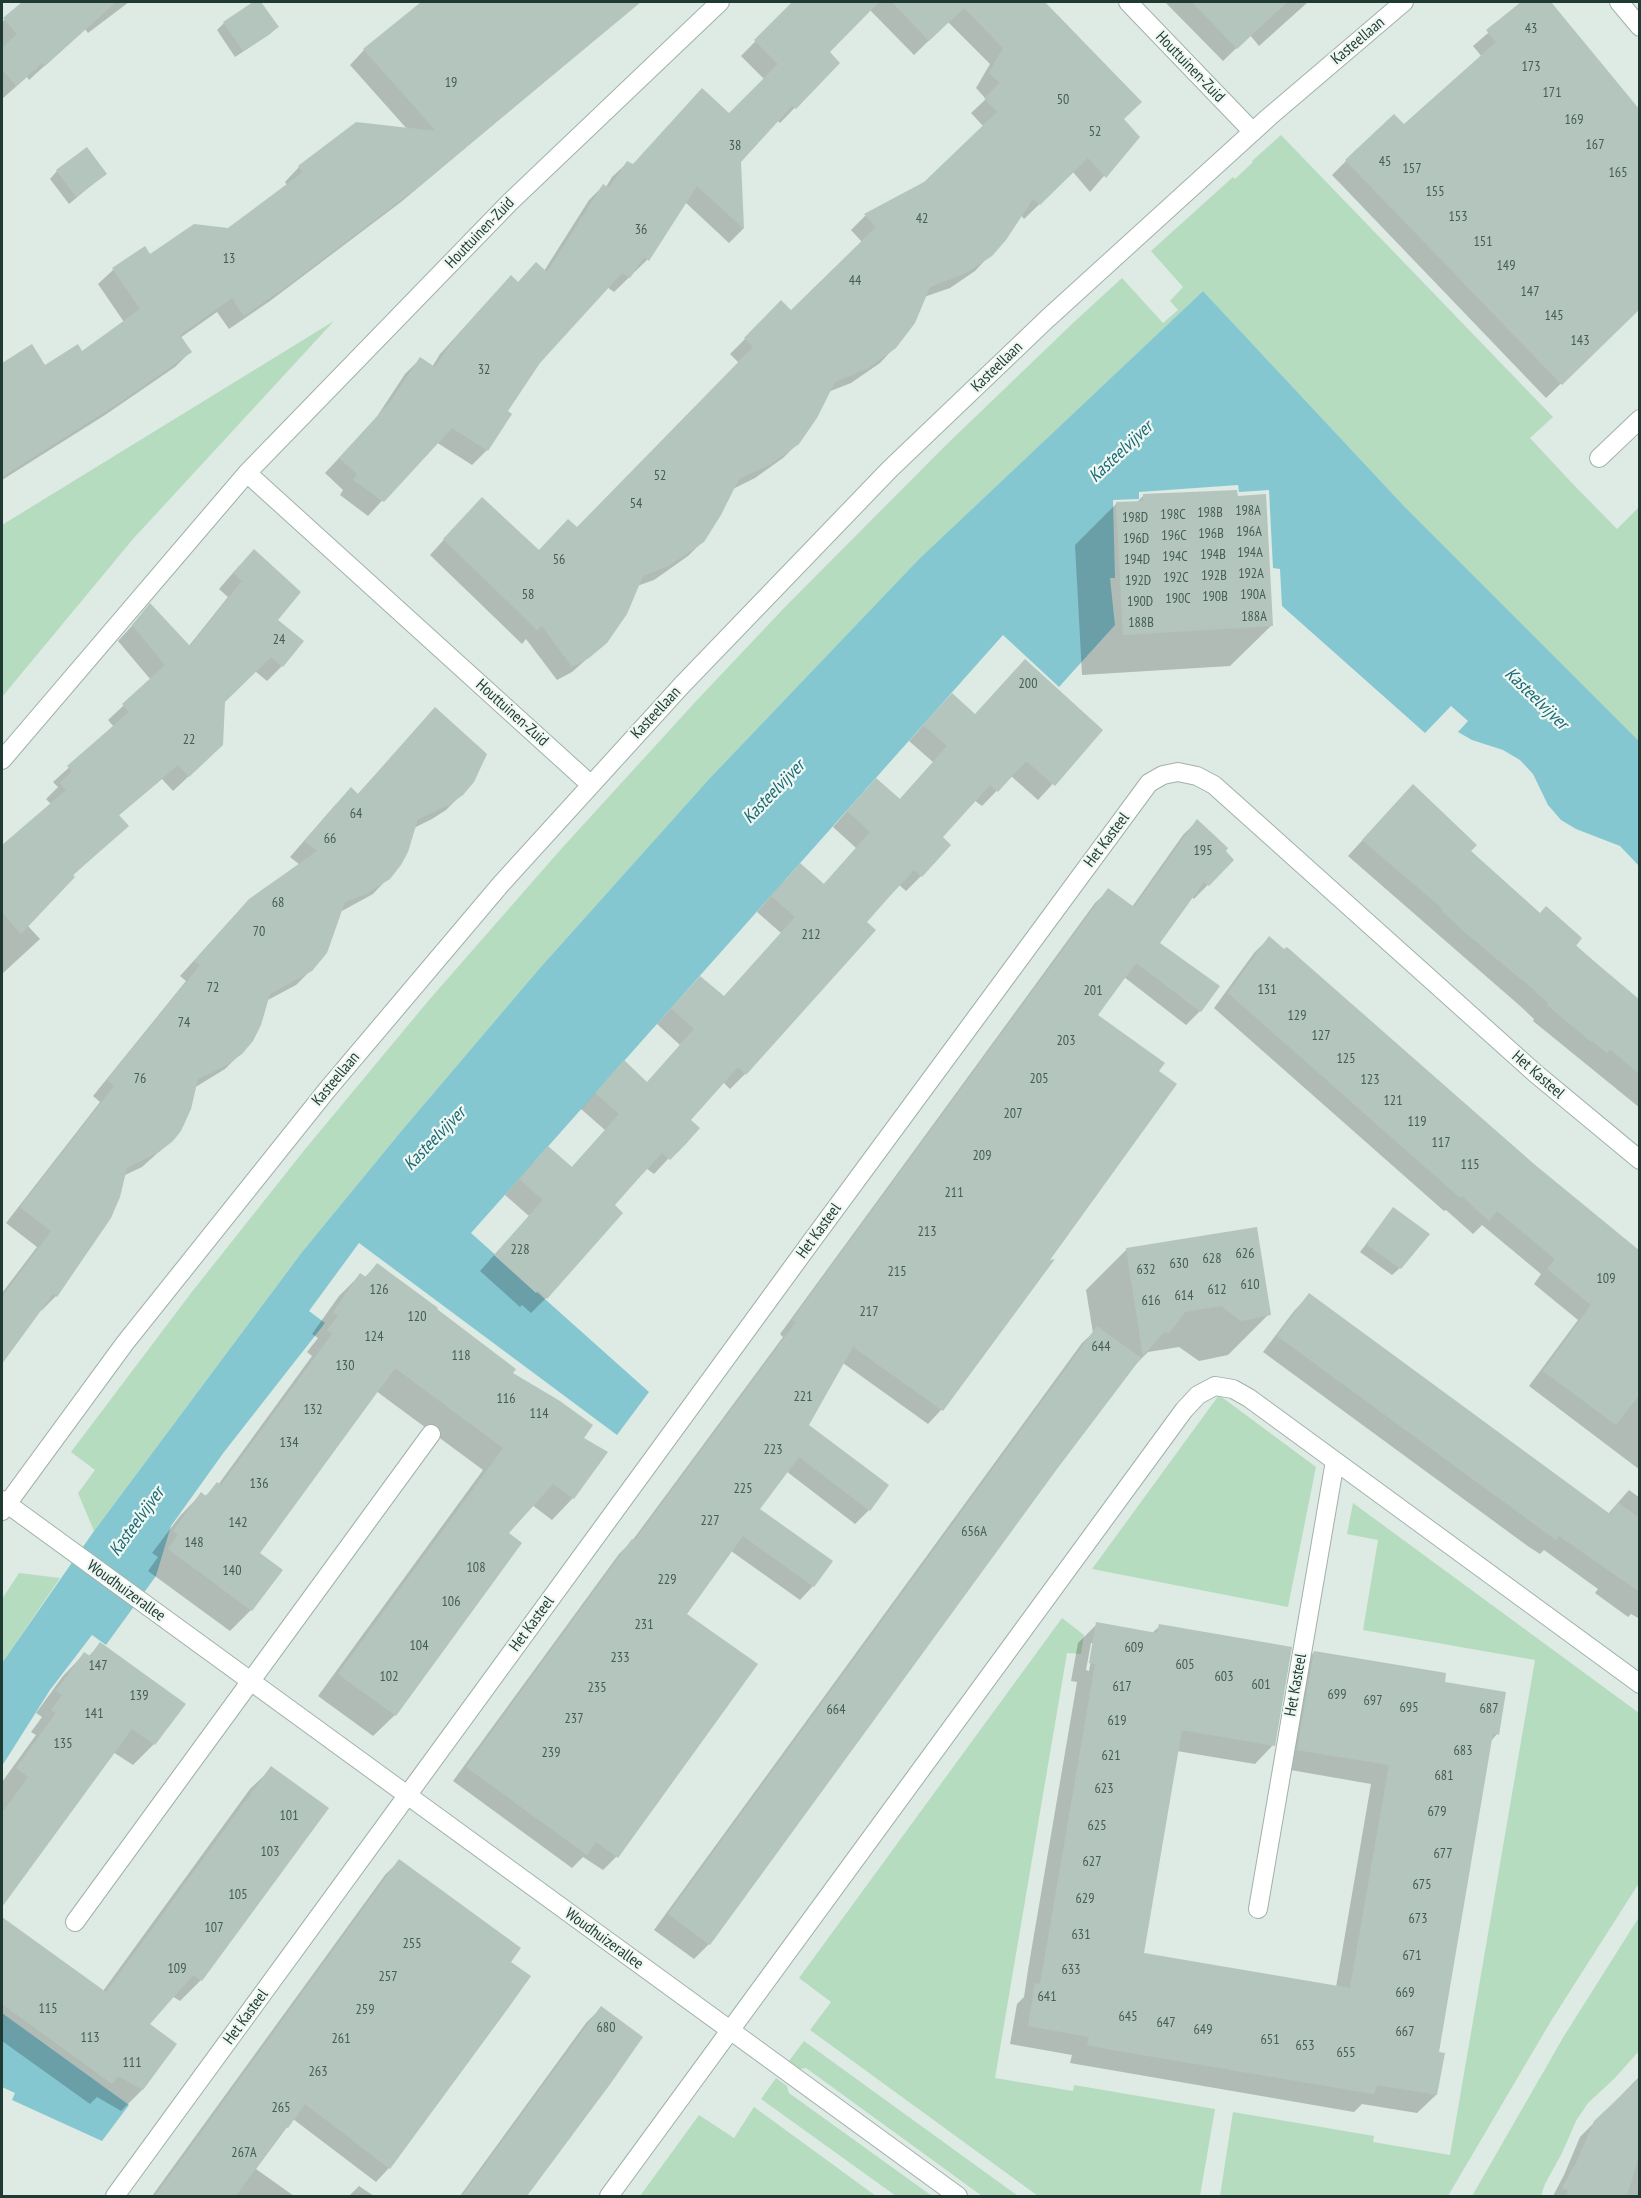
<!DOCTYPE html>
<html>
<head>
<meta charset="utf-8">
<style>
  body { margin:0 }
  #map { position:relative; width:1641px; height:2198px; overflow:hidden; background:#deeae4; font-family:"PT Sans Narrow",sans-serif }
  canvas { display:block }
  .frame { position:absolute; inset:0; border:3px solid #1f3a32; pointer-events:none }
</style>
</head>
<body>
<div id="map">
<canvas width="1641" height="2198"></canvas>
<div class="frame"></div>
</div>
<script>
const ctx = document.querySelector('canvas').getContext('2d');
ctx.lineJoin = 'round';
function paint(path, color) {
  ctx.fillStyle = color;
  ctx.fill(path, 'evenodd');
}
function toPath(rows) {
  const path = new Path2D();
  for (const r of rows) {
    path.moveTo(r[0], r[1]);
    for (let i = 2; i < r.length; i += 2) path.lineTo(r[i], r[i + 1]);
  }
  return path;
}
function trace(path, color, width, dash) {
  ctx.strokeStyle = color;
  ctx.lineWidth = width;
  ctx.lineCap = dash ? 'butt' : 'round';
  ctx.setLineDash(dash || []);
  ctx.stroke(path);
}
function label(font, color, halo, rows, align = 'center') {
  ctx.font = font + ' "PT Sans Narrow",sans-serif';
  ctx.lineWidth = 4.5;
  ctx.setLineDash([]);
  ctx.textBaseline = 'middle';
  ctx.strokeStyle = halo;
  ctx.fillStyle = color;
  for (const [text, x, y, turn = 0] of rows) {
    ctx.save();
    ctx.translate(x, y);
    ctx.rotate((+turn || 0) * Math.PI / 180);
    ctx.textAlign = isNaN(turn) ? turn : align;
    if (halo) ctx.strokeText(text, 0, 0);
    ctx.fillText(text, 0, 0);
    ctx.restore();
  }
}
paint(toPath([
  [1281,135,1553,417,1530,438,1571,482,1617,529,1639,507,1639,741,1403,505,1203,291,919,559,709,779,539,969,403,1129,302,1252,94,1531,78,1493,95,1470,71,1452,191,1293,306,1148,429,1000,562,848,698,699,785,607,946,445,1073,323,1122,278,1163,323,1178,310,1170,301,1183,287,1151,251,1233,177,1235,179,1253,162,1252,161],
  [334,321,133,539,2,697,2,525],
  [1219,1395,1316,1467,1288,1607,1092,1569],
  [1353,1503,1639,1713,1639,1883,1551,2021,1448,2196,1220,2196,1233,2112,1374,2136,1373,2142,1450,2155,1535,1660,1363,1630,1378,1540,1347,1534],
  [19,1573,60,1578,2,1663,2,1599],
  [1062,1618,1084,1635,1081,1654,1067,1653,995,2078,1073,2091,1074,2085,1215,2109,1200,2196,1038,2196,810,2030,831,2002,799,1978],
  [1639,1917,1639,2051,1614,2079,1588,2103,1576,2121,1562,2153,1545,2184,1541,2196,1472,2196,1564,2036],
  [804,2041,1018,2196,982,2196,806,2068,800,2069,789,2061],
  [776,2078,787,2086,789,2093,932,2196,896,2196,761,2099],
  [754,2107,876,2196,640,2196,699,2115,734,2138]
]), '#b6dcbf');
paint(toPath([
  [1203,291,1403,505,1639,741,1639,866,1620,846,1576,829,1561,820,1548,805,1533,774,1520,760,1503,750,1472,740,1458,732,1468,721,1451,706,1425,733,1282,606,1280,569,1273,568,1269,490,1239,492,1238,485,1139,492,1139,499,1113,500,1115,578,1110,578,1115,625,1059,687,1003,635,471,1233,649,1392,617,1435,359,1243,309,1311,325,1323,224,1452,171,1526,156,1576,106,1645,92,1635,50,1690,2,1766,2,1663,94,1531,302,1252,403,1129,539,969,709,779,919,559],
  [2,2013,129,2105,102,2141,12,2100,15,2093,2,2087]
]), '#85c7d1');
paint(toPath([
  [24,2,129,2,88,33,85,29,29,80,27,77,2,99,2,53,4,51,2,48,2,22],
  [256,2,259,2,277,27,270,34,235,57,217,30,224,23],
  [423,2,640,2,401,202,270,301,229,329,217,312,180,338,190,352,175,367,105,415,2,480,2,365,32,346,45,367,81,353,124,322,98,284,113,270,144,248,150,256,228,229,287,185,285,182,299,167,407,129,350,65,364,50],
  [806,2,1043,2,1140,102,1122,120,1138,137,1090,192,1073,172,1024,219,1021,215,990,255,975,271,950,288,924,297,895,347,880,363,851,383,828,392,798,443,783,458,755,478,733,489,703,541,688,556,654,580,637,586,606,642,572,672,557,680,526,639,522,644,430,555,467,514,539,551,577,529,739,363,730,354,767,317,791,312,862,242,851,230,865,216,925,183,984,127,971,113,986,99,976,88,990,64,948,22,914,55,869,9,827,52,838,63,780,123,777,120,740,162,743,229,729,243,685,202,647,260,614,292,607,287,538,362,506,412,510,415,487,450,472,465,436,442,368,516,340,495,343,490,325,473,376,418,405,374,420,359,432,367,440,354,496,292,544,271,589,200,603,186,606,187,612,177,627,163,632,166,729,115,764,79,741,56,785,11,790,17],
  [1165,2,1308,2,1259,46,1250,35,1223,61],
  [1524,2,1549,2,1596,59,1608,338,1546,398,1332,175,1346,161,1404,126,1482,57,1473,46],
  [57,171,105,174,69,204,50,179],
  [1144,495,1272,625,1230,666,1082,675,1075,545,1116,504,1136,503],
  [239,566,276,620,282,666,267,681,255,671,224,702,206,760,173,791,162,779,118,816,127,826,72,876,27,925,40,939,2,974,2,847,51,804,46,799,58,787,53,782,114,727,108,720,151,680,118,641,150,606,188,647,228,597,219,589],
  [435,709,462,794,446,810,432,819,414,828,388,878,373,894,340,912,311,970,296,985,266,1001,241,1053,225,1069,194,1088,172,1140,142,1167,123,1176,56,1296,41,1311,39,1309,2,1362,2,1293,37,1247,6,1223,100,1102,93,1096,186,981,180,976,234,916,300,865,290,857,336,804,357,795],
  [937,710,1101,731,1038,800,1011,776,982,806,974,800,941,837,921,876,906,891,898,884,864,923,873,930,745,1074,730,1089,723,1082,689,1120,697,1128,654,1174,646,1168,613,1205,621,1213,546,1298,531,1313,522,1305,520,1307,480,1271,529,1216,505,1195,533,1163,571,1168,605,1130,581,1109,609,1078,647,1083,680,1045,657,1024,685,993,723,998,781,933,757,912,785,880,823,885,856,848,833,827,861,795,876,780,899,800,933,762,909,741],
  [1398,801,1469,851,1640,1002,1640,1108,1533,1021,1534,1019,1519,1005,1348,856],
  [1197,821,1232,860,1194,899,1192,897,1158,943,1200,1011,1186,1025,1124,977,1096,1016,1047,1262,1051,1261,941,1410,928,1424,843,1363,807,1425,869,1510,855,1524,786,1471,758,1510,813,1586,800,1600,731,1551,685,1614,616,1857,603,1870,583,1857,572,1868,453,1781,619,1554,632,1541,783,1337,780,1334,1095,903,1109,890,1132,907,1183,835],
  [1269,938,1481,1121,1640,1253,1640,1470,1529,1386,1578,1320,1534,1284,1541,1274,1482,1225,1473,1234,1446,1210,1444,1211,1214,1008,1254,953],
  [1393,1209,1400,1268,1392,1275,1360,1252],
  [1127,1249,1269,1314,1228,1355,1199,1361,1179,1347,1148,1352,1129,1371,1056,1468,709,1944,694,1959,654,1930,1082,1343,1093,1333,1086,1290],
  [377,1265,435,1310,511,1374,582,1438,573,1498,552,1520,532,1505,507,1534,395,1715,373,1736,318,1696,483,1470,376,1391,258,1553,251,1610,230,1631,148,1571,158,1557,152,1553,180,1516,201,1494,204,1497,218,1485,312,1356,307,1352,318,1338,312,1334,339,1296,360,1275,364,1278],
  [1309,1295,1608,1514,1629,1490,1640,1498,1640,1619,1631,1614,1628,1617,1595,1593,1598,1589,1544,1550,1540,1554,1529,1547,1263,1352,1294,1311],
  [1097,1624,1152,1633,1160,1626,1273,1745,1255,1764,1177,1751,1143,1954,1336,1987,1371,1784,1279,1768,1296,1671,1314,1652,1497,1734,1491,1741,1437,2054,1436,2095,1417,2113,1362,2104,1354,2112,1070,2063,1072,2055,1010,2044,1017,2004,1024,1997,1028,1970,1077,1682,1071,1681,1078,1643],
  [1091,1643,1094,1643,1089,1671,1086,1670],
  [100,1644,154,1744,133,1765,113,1752,2,1904,2,1782,36,1735,31,1732,42,1717,36,1713,63,1676,84,1654,88,1657],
  [272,1768,201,1980,180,2001,172,1996,148,2024,175,2044,142,2090,121,2111,97,2097,90,2104,2,2041,2,1919,103,1991,250,1789],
  [399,1861,509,1962,529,1977,389,2168,376,2182,293,2119,256,2169,294,2196,152,2196,385,1875],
  [601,2008,641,2038,525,2196,460,2196,586,2023],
  [1640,2076,1640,2196,1553,2196,1564,2175,1580,2137],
  [359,2186,374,2196,349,2196]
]), '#0003');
paint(toPath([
  [22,2,116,2,45,66,42,63,16,86,2,69,2,48,17,34,3,18],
  [253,2,261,2,279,27,243,51,223,22],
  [421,2,641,2,418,187,287,286,244,316,232,298,180,335,192,352,122,401,2,477,2,363,32,344,45,365,78,344,82,351,140,309,112,268,145,246,150,254,194,224,228,228,303,172,298,166,356,122,436,131,363,49],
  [792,2,879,2,830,52,840,63,796,109,792,106,741,162,744,229,697,186,649,261,644,257,630,278,622,273,540,363,508,411,512,414,488,451,452,428,384,502,353,480,357,474,339,458,390,402,420,357,435,367,455,338,511,275,518,282,536,262,547,272,603,184,609,188,627,161,633,164,702,88,729,113,778,64,754,40],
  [892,2,1045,2,1142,102,1124,119,1140,137,1106,178,1088,158,1040,205,1033,199,1006,240,992,256,966,273,930,287,915,323,896,348,868,368,835,382,817,418,799,444,771,464,739,479,721,515,704,542,670,565,643,576,627,614,607,643,589,658,572,667,542,626,537,630,443,539,482,497,539,550,568,519,577,527,753,347,744,338,781,300,791,310,876,227,864,214,924,182,997,112,984,98,1000,83,989,73,1003,48,964,8,929,41],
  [1192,2,1287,2,1237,49],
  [1521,2,1551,2,1640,110,1640,309,1562,385,1345,160,1394,114,1404,124,1496,42,1486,30],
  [87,147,107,174,76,197,56,170],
  [1237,490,1238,496,1266,494,1273,626,1123,635,1116,502,1143,501,1143,494],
  [254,549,301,592,278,620,304,641,283,667,271,657,225,702,223,745,189,777,178,765,119,815,129,826,73,875,75,877,21,934,2,912,2,845,66,790,60,783,72,771,67,766,129,712,122,704,165,665,132,625,150,603,190,646,242,581,233,573],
  [1025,659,1103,730,1055,786,1026,761,998,792,990,785,943,837,951,845,922,877,914,870,890,896,867,922,876,930,746,1075,738,1067,691,1120,700,1128,685,1145,670,1160,662,1153,638,1179,615,1205,623,1213,547,1299,538,1291,536,1293,494,1255,543,1200,519,1179,548,1146,572,1167,619,1114,595,1093,624,1060,647,1082,694,1029,671,1008,700,976,724,996,795,917,771,896,800,863,824,884,870,832,847,811,876,778,900,799,947,746,923,725,937,709,952,693,975,714],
  [435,707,487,754,474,782,463,795,449,805,418,819,408,852,401,865,390,879,366,894,345,902,327,953,312,971,270,994,261,1025,253,1041,242,1054,225,1066,198,1079,191,1109,181,1131,173,1141,159,1152,127,1168,120,1197,111,1218,57,1297,53,1294,2,1364,2,1297,51,1231,20,1207,114,1086,107,1080,200,965,194,961,249,899,317,851,304,841,351,787,358,794],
  [1413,784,1477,845,1471,851,1540,913,1546,906,1582,938,1576,946,1640,1000,1640,1075,1610,1049,1607,1053,1592,1041,1591,1042,1547,1005,1548,1003,1534,990,1462,930,1441,910,1443,909,1362,840],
  [1197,819,1228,848,1226,851,1234,860,1209,886,1204,882,1160,943,1220,986,1201,1012,1136,963,1098,1015,1165,1063,1159,1071,1177,1084,1050,1260,1055,1259,943,1411,853,1347,809,1425,889,1485,870,1511,799,1457,760,1509,833,1561,814,1587,743,1536,687,1614,758,1664,618,1858,596,1842,587,1855,466,1767,632,1539,635,1540,796,1322,792,1320,1108,888,1134,907],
  [1269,936,1284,949,1287,947,1534,1164,1640,1251,1640,1394,1616,1425,1543,1371,1591,1305,1547,1269,1555,1259,1497,1211,1489,1221,1462,1196,1460,1198,1228,993],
  [1393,1207,1430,1234,1401,1269,1366,1244],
  [1257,1227,1271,1315,1241,1321,1221,1306,1185,1312,1170,1332,1163,1333,1143,1356,1126,1248],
  [377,1263,438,1308,437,1309,516,1369,513,1373,560,1401,593,1425,584,1438,608,1452,574,1499,553,1484,509,1533,522,1543,396,1716,338,1674,503,1448,395,1368,260,1553,283,1570,252,1611,168,1549,178,1535,173,1531,201,1492,206,1496,217,1482,221,1485,332,1334,327,1330,338,1316,333,1312,360,1273,366,1277],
  [1309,1293,1610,1514,1618,1503,1640,1518,1640,1592,1559,1536,1556,1540,1545,1532,1277,1336],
  [1097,1326,1141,1358,1057,1469,710,1945,668,1914],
  [1096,1622,1157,1633,1159,1624,1292,1647,1275,1746,1182,1730,1144,1953,1350,1988,1389,1765,1297,1750,1314,1651,1446,1673,1445,1682,1506,1692,1499,1735,1493,1733,1469,1875,1439,2052,1445,2053,1437,2095,1377,2085,1374,2094,1112,2050,1087,2045,1089,2037,1028,2026,1035,1983,1040,1984,1046,1950,1095,1664,1089,1663],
  [100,1642,186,1704,155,1745,132,1729,2,1907,2,1813,28,1777,16,1768,56,1713,51,1710,62,1695,56,1691,84,1652,90,1656],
  [271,1766,329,1808,202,1981,193,1975,150,2024,177,2044,143,2090,118,2076,112,2084,2,2004,2,1917,106,1992],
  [399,1859,521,1948,511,1962,531,1976,509,2007,390,2169,305,2104,288,2128,286,2127,236,2196,155,2196],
  [601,2006,643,2037,611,2083,527,2196,462,2196],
  [1640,2078,1640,2152,1627,2196,1566,2196,1568,2190,1562,2188,1578,2159,1594,2121]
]), '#b4c5bd');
const service = toPath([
  [1599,458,1640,419]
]);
const minor = toPath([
  [1128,2,1253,132],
  [1619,2,1640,27],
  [247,473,590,784],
  [2,760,247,473,510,202,720,2],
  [2,1500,958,2196],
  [2,1511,125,1343,327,1090,501,884,682,685,890,469,1047,319,1269,117,1404,2],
  [1258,1909,1335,1461],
  [75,1922,431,1434],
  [115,2196,808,1246,1149,783,1163,775,1178,772,1197,776,1214,785,1535,1073,1640,1160],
  [609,2196,1184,1410,1198,1395,1215,1386,1233,1389,1249,1398,1640,1684]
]);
trace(service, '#a1b2ab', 20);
trace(minor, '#a1b2ab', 20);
trace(service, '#fff', 18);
trace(minor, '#fff', 18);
label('14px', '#445d55', null, [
  ["43",1531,29],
  ["173",1531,67],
  ["19",451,83],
  ["171",1552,93],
  ["50",1063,100],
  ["169",1574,120],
  ["52",1095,132],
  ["167",1595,145],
  ["38",735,146],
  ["45",1385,162],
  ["157",1412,169],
  ["165",1618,173],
  ["155",1435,192],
  ["153",1458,217],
  ["42",922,219],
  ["36",641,230],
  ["151",1483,242],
  ["13",229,259],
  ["149",1506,266],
  ["44",855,281],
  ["147",1530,292],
  ["145",1554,316],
  ["143",1580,341],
  ["32",484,370],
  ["52",660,476],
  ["54",636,504],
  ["198A",1248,511],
  ["198B",1210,513],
  ["198C",1173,515],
  ["198D",1135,518],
  ["196A",1249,532],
  ["196B",1211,534],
  ["196C",1174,536],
  ["196D",1136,539],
  ["194A",1250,553],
  ["194B",1213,555],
  ["194C",1175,557],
  ["56",559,560],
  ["194D",1137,560],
  ["192A",1251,574],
  ["192B",1214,576],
  ["192C",1176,578],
  ["192D",1138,581],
  ["58",528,595],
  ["190A",1253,595],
  ["190B",1215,597],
  ["190C",1178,599],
  ["190D",1140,602],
  ["188A",1254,617],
  ["188B",1141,623],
  ["24",279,640],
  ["200",1028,684],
  ["22",189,740],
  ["64",356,814],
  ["66",330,839],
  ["195",1203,851],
  ["68",278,903],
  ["70",259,932],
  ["212",811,935],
  ["72",213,988],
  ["131",1267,990],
  ["201",1093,991],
  ["129",1297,1016],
  ["74",184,1023],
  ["127",1321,1036],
  ["203",1066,1041],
  ["125",1346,1059],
  ["76",140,1079],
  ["205",1039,1079],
  ["123",1370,1080],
  ["121",1393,1101],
  ["207",1013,1114],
  ["119",1417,1122],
  ["117",1441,1143],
  ["209",982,1156],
  ["115",1470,1165],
  ["211",954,1193],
  ["213",927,1232],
  ["228",520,1250],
  ["626",1245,1254],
  ["628",1212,1259],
  ["630",1179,1264],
  ["632",1146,1270],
  ["215",897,1272],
  ["109",1606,1279],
  ["610",1250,1285],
  ["126",379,1290],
  ["612",1217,1290],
  ["614",1184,1296],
  ["616",1151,1301],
  ["217",869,1312],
  ["120",417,1317],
  ["124",374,1337],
  ["644",1101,1347],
  ["118",461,1356],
  ["130",345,1366],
  ["221",803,1397],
  ["116",506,1399],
  ["132",313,1410],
  ["114",539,1414],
  ["134",289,1443],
  ["223",773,1450],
  ["136",259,1484],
  ["225",743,1489],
  ["227",710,1521],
  ["142",238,1523],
  ["656A",974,1532],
  ["148",194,1543],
  ["108",476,1568],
  ["140",232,1571],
  ["229",667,1580],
  ["106",451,1602],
  ["231",644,1625],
  ["104",419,1646],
  ["609",1134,1648],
  ["233",620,1658],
  ["605",1185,1665],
  ["147",98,1666],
  ["102",389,1677],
  ["603",1224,1677],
  ["601",1261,1685],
  ["617",1122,1687],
  ["235",597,1688],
  ["699",1337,1695],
  ["139",139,1696],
  ["697",1373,1701],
  ["695",1409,1708],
  ["687",1489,1709],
  ["664",836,1710],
  ["141",94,1714],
  ["237",574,1719],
  ["619",1117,1721],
  ["135",63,1744],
  ["683",1463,1751],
  ["239",551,1753],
  ["621",1111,1756],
  ["681",1444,1776],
  ["623",1104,1789],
  ["679",1437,1812],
  ["101",289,1816],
  ["625",1097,1826],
  ["103",270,1852],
  ["677",1443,1854],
  ["627",1092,1862],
  ["675",1422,1885],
  ["105",238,1895],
  ["629",1085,1899],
  ["673",1418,1919],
  ["107",214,1928],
  ["631",1081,1935],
  ["255",412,1944],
  ["671",1412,1956],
  ["109",177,1969],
  ["633",1071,1970],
  ["257",388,1977],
  ["669",1405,1993],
  ["641",1047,1997],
  ["115",48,2009],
  ["259",365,2010],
  ["645",1128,2017],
  ["647",1166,2023],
  ["680",606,2028],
  ["649",1203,2030],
  ["667",1405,2032],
  ["113",90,2038],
  ["261",341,2039],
  ["651",1270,2040],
  ["653",1305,2046],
  ["655",1346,2053],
  ["111",132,2063],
  ["263",318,2072],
  ["265",281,2108],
  ["267A",244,2153]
]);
label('16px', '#1f3a32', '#eff7f2', [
  ["Kasteellaan",1358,41,-40],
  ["Houttuinen-Zuid",1190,67,46],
  ["Houttuinen-Zuid",480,233,-46],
  ["Kasteellaan",997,367,-44],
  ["Houttuinen-Zuid",512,713,42],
  ["Kasteellaan",656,713,-47],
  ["Het Kasteel",1107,840,-53],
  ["Het Kasteel",1538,1075,41],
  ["Kasteellaan",336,1079,-50],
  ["Het Kasteel",819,1231,-54],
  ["Woudhuizerallee",126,1591,36],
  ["Het Kasteel",532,1624,-54],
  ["Het Kasteel",1296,1685,-80],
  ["Woudhuizerallee",604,1939,36],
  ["Het Kasteel",246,2017,-54]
]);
label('italic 18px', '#196a76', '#eff7f2', [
  ["Kasteelvijver",1121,452,-43],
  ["Kasteelvijver",1536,699,44],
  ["Kasteelvijver",774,792,-46],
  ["Kasteelvijver",435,1139,-46],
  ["Kasteelvijver",137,1522,-54]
]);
</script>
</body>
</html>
